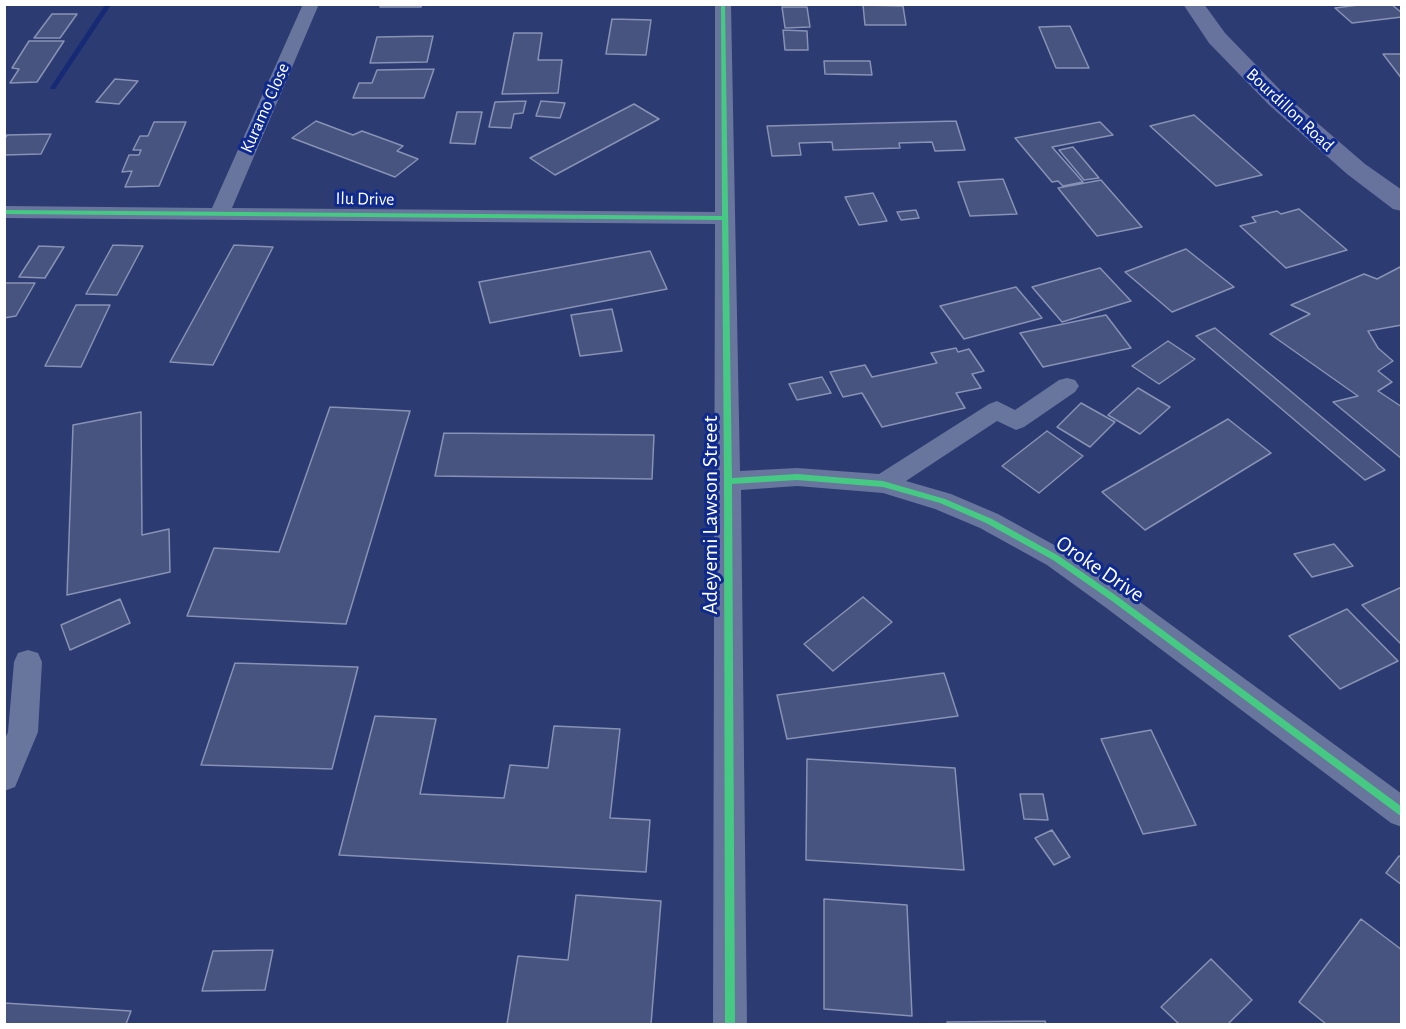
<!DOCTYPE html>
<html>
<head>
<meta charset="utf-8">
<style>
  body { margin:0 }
  #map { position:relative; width:1406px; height:1029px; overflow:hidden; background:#2c3b72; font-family:"Alegreya Sans",sans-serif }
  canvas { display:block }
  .frame { position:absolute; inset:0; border:6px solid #fff; pointer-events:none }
</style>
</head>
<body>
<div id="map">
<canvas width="1406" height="1029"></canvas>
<div class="frame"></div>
</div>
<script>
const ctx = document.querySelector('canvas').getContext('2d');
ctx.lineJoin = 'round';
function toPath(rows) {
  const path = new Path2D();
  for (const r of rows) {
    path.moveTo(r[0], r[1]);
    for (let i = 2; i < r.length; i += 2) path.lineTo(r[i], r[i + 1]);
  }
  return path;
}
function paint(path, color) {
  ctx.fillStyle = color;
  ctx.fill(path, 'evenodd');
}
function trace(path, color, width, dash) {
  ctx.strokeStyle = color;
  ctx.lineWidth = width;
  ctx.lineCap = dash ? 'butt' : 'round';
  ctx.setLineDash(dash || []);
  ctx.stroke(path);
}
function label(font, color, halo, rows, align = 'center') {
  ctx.font = font + ' "Alegreya Sans",sans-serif';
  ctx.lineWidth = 6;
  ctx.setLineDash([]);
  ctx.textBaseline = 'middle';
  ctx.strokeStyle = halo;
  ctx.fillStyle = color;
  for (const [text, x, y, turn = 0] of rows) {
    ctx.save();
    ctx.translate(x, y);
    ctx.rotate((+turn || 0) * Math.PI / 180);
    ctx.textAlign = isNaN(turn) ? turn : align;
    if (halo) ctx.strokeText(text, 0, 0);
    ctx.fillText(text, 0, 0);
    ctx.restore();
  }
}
paint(toPath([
  [105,5,111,5,55,89,51,89,50,88,105,5]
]), '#172a76');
const building = toPath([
  [381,4,422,4,421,7,380,7,381,4],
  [1366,4,1391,4,1402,13,1402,17,1352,23,1335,8,1366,4],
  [863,5,903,6,906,25,865,25,863,5],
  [782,7,807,7,810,27,785,28,782,7],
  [52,14,77,14,60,38,34,38,52,14],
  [612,19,651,20,646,55,606,54,612,19],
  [1070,26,1089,68,1056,68,1039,27,1070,26],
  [783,30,807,31,808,50,785,50,783,30],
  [514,33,542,33,538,60,562,60,558,93,502,94,514,33],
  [433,36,427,62,370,63,377,37,433,36],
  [29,41,64,41,37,82,10,83,19,69,12,68,29,41],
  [1383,54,1402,54,1402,79,1383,54],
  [824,61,870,61,872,75,825,74,824,61],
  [434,69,424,98,353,98,359,83,372,83,377,70,434,69],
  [115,79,138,81,119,104,96,102,115,79],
  [526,101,523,113,514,114,511,128,489,127,495,102,526,101],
  [541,101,565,103,560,118,536,116,541,101],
  [634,104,659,119,555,175,530,158,634,104],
  [457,112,482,112,475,144,450,143,457,112],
  [1194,115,1262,175,1216,186,1150,126,1194,115],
  [316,121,353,135,362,131,403,146,397,151,418,159,395,177,292,138,316,121],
  [956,121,965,150,935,151,932,142,899,143,900,148,833,150,832,142,799,143,801,155,772,156,767,126,956,121],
  [154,122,186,122,159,186,125,187,132,171,122,172,129,155,139,155,141,150,133,150,140,136,148,136,154,122],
  [1100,122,1113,135,1052,147,1083,182,1063,186,1058,181,1052,182,1015,138,1100,122],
  [51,134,41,154,4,155,4,140,7,135,51,134],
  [1073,147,1099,178,1084,180,1059,150,1073,147],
  [1003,179,1017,214,970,216,958,182,1003,179],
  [1101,180,1142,227,1097,236,1058,188,1101,180],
  [873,193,887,221,859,225,845,197,873,193],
  [1299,209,1347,250,1286,268,1240,226,1256,222,1252,217,1277,211,1281,214,1299,209],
  [916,210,919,218,901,220,897,212,916,210],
  [113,245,143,246,117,295,86,294,113,245],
  [234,245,273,247,213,365,170,362,234,245],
  [39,246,64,247,45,278,19,277,39,246],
  [1186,249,1234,287,1172,312,1125,272,1186,249],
  [650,251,667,289,490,323,479,282,650,251],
  [1402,266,1402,325,1368,331,1378,348,1393,361,1378,371,1392,382,1378,391,1402,407,1402,459,1333,402,1358,396,1270,334,1310,314,1291,305,1364,274,1377,279,1402,266],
  [1100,268,1131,301,1062,322,1032,287,1100,268],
  [4,283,35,283,16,316,4,318,4,283],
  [1016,287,1042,318,964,339,940,306,1016,287],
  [76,305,110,305,81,367,45,366,76,305],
  [612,309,622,351,580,356,571,315,612,309],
  [1106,315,1131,348,1043,367,1020,333,1106,315],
  [1215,328,1385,470,1365,480,1196,336,1215,328],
  [1168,341,1195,359,1159,384,1132,366,1168,341],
  [956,348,958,352,969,349,984,371,972,374,981,388,956,393,965,408,882,427,862,393,843,397,830,372,865,365,872,377,937,363,931,353,956,348],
  [822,377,831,393,797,400,789,384,822,377],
  [1138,388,1170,407,1140,434,1108,415,1138,388],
  [1081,403,1115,422,1090,447,1057,427,1081,403],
  [330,407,410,411,346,624,187,616,214,548,279,552,330,407],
  [141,412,142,535,169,529,170,572,67,595,73,425,141,412],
  [1228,419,1271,453,1145,530,1102,492,1228,419],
  [1047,431,1083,456,1039,493,1002,466,1047,431],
  [444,433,654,435,652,479,435,476,444,433],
  [1334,544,1353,566,1312,577,1294,554,1334,544],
  [1402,587,1402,645,1362,605,1402,587],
  [863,597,892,622,833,671,804,644,863,597],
  [120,599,130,623,70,650,61,625,120,599],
  [1347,609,1398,661,1340,689,1289,636,1347,609],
  [235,663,358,667,332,769,201,765,235,663],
  [944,673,958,716,787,739,777,695,944,673],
  [375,716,436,719,420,794,504,798,510,765,548,768,554,726,620,729,610,818,650,820,646,872,339,855,375,716],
  [1151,730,1196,825,1143,834,1101,739,1151,730],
  [807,759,955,768,964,870,806,860,807,759],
  [1020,794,1043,794,1048,820,1024,819,1020,794],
  [1052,830,1070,857,1054,865,1035,838,1052,830],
  [1399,856,1402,857,1402,885,1386,873,1399,856],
  [576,895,661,901,651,1024,507,1024,518,956,568,960,576,895],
  [824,899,907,905,912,1016,824,1009,824,899],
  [1361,919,1402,950,1402,1024,1326,1024,1299,1002,1361,919],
  [273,950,265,990,202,991,213,951,273,950],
  [1211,959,1252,1000,1228,1024,1179,1024,1161,1007,1211,959],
  [4,1003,131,1011,126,1024,4,1024,4,1003],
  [1045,1021,1046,1024,947,1024,947,1022,1045,1021]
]);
paint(building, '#485480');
trace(building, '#8892b4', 1.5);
paint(toPath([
  [303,4,319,4,232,208,715,212,715,4,731,4,740,471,797,468,879,474,989,404,997,401,1015,410,1059,380,1067,378,1075,380,1079,386,1075,392,1024,427,1016,430,997,421,906,481,951,494,998,514,1065,551,1125,591,1402,794,1402,827,1391,823,1105,607,1047,565,980,528,935,509,883,493,797,486,741,490,747,1024,713,1024,715,224,4,218,4,206,212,208,303,4],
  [28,650,38,653,42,662,38,732,15,787,4,791,4,741,8,732,14,662,18,653,28,650]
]), '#68759d');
paint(toPath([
  [1183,4,1204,4,1225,33,1285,95,1365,164,1402,190,1402,211,1393,209,1347,174,1269,105,1209,43,1183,4]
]), '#68739d');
paint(toPath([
  [721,4,725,4,732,478,797,474,883,481,945,499,992,519,1059,556,1118,597,1402,807,1402,817,1112,601,1053,560,986,523,940,503,883,487,797,480,732,484,735,1024,725,1024,724,481,722,220,4,214,4,210,722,216,721,4]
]), '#46c982');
label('18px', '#fff', '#0f2a8f', [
  ["Kuramo Close",265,108,-66],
  ["Bourdillon Road",1290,110,43],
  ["Ilu Drive",365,199,1]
]);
label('22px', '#fff', '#0f2a8f', [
  ["Adeyemi Lawson Street",710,515,-90],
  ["Oroke Drive",1100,569,34]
]);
</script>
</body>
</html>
